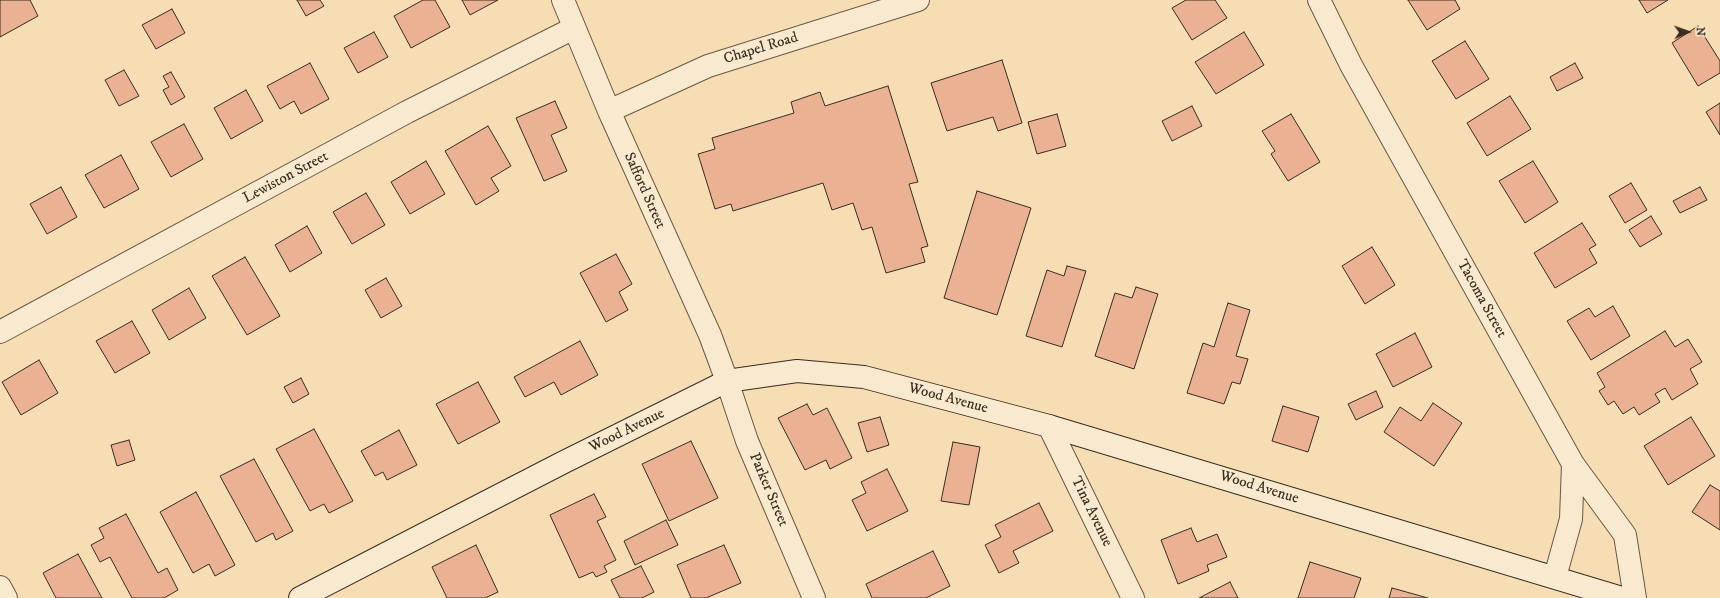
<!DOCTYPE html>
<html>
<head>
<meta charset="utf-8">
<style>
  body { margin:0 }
  #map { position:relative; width:1720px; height:598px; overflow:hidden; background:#f6ddb4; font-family:"IM FELL DW Pica",serif }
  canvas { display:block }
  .north { position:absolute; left:1668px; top:12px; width:40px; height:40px; -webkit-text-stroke:3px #f9e9ce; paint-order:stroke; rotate:88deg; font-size:11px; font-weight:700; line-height:16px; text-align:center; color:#382d20 }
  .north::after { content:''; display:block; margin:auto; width:14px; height:18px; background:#382d20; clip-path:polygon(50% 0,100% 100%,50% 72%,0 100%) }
</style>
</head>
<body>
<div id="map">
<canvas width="1720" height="598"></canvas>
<div class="north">N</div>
</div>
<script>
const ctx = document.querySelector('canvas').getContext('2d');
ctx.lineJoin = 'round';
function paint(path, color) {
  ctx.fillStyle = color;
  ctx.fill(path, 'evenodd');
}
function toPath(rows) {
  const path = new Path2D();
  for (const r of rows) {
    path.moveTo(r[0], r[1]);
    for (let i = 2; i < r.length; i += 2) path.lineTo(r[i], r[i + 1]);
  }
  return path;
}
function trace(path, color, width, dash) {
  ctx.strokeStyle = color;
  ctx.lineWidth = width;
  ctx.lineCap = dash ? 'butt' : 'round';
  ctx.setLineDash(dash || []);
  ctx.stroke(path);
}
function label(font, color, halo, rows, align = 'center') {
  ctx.font = font + ' "IM FELL DW Pica",serif';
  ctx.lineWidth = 3;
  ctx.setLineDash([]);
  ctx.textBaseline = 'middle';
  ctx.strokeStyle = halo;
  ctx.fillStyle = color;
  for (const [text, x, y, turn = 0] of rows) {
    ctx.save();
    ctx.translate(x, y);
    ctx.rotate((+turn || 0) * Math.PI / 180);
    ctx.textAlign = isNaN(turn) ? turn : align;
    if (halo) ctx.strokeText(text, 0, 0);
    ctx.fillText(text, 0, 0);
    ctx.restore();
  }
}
const building = toPath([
  [0,0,30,0,38,16,0,37,0,0],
  [297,0,320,0,324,6,306,16,297,0],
  [423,0,435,0,450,27,411,48,394,16,423,0],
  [462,0,498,0,470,15,462,0],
  [1186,0,1215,0,1227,18,1192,40,1172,8,1186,0],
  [1408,0,1455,0,1460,9,1427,30,1408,0],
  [1639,0,1668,0,1647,13,1639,0],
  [172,9,185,33,156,49,142,25,172,9],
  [1698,26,1720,61,1720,73,1698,86,1672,43,1698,26],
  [374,32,388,57,358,73,344,48,374,32],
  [1244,32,1264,65,1216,94,1195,62,1244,32],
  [1465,41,1489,79,1456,99,1432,61,1465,41],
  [1002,60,1022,123,998,131,993,117,947,131,931,83,1002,60],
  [310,63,329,99,301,114,294,101,280,109,267,86,310,63],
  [1575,63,1583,78,1557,91,1550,77,1575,63],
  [124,70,139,96,119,106,105,80,124,70],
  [171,72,185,97,171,105,163,90,169,87,163,76,171,72],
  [888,86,918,182,909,184,928,246,921,248,925,262,886,273,872,227,862,230,853,203,832,210,823,183,733,211,731,204,715,209,698,154,715,149,712,138,794,113,791,102,820,92,825,106,888,86],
  [246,90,263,121,231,139,214,108,246,90],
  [1510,96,1531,129,1487,156,1467,123,1510,96],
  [555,101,567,128,551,135,567,171,544,181,516,118,555,101],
  [1720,103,1720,135,1706,112,1720,103],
  [1192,106,1202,126,1172,141,1162,121,1192,106],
  [1057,114,1066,146,1037,154,1028,122,1057,114],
  [1291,114,1320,162,1288,181,1271,154,1275,151,1262,131,1291,114],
  [184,124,203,159,171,177,151,142,184,124],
  [488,126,511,166,491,178,499,191,476,205,445,151,488,126],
  [121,155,139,189,104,208,85,175,121,155],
  [426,161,445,194,410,214,391,182,426,161],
  [1533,161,1558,202,1525,223,1499,181,1533,161],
  [1631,183,1647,210,1625,223,1609,196,1631,183],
  [61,187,77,217,47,234,30,204,61,187],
  [1700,187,1707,200,1680,213,1673,201,1700,187],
  [977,191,1031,208,997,315,944,298,977,191],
  [366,193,385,225,352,244,333,212,366,193],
  [1651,216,1662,234,1640,247,1629,230,1651,216],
  [1582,223,1596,245,1589,249,1597,263,1555,288,1534,253,1582,223],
  [307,226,322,253,290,272,275,245,307,226],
  [1372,247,1395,285,1365,304,1342,266,1372,247],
  [616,254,632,284,619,292,628,310,606,322,580,273,616,254],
  [245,257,280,316,247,335,212,276,245,257],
  [1067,266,1086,271,1062,347,1026,336,1047,270,1064,276,1067,266],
  [386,278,402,306,381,318,365,290,386,278],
  [1136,287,1158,294,1134,369,1095,356,1115,293,1132,298,1136,287],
  [189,288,206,318,169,340,152,310,189,288],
  [1228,303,1250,310,1236,356,1248,359,1240,384,1232,382,1224,404,1187,393,1203,343,1214,347,1228,303],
  [1613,306,1630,336,1591,360,1567,321,1589,308,1595,317,1613,306],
  [132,321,150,353,115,373,96,341,132,321],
  [1665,331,1675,347,1688,339,1702,362,1690,369,1698,384,1672,400,1665,388,1655,394,1660,402,1639,415,1634,407,1623,414,1614,401,1608,405,1599,391,1605,387,1597,373,1665,331],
  [1415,333,1432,367,1393,387,1376,354,1415,333],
  [580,341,598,375,561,395,554,382,525,397,514,377,580,341],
  [39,360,58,393,21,415,2,382,39,360],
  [301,378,309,394,293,403,284,387,301,378],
  [478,382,500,422,458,444,436,404,478,382],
  [1376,391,1383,407,1356,420,1348,404,1376,391],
  [1433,403,1462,423,1434,466,1384,432,1400,407,1421,421,1433,403],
  [807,404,813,415,827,408,852,458,830,469,826,460,805,470,778,418,807,404],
  [1283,406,1319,417,1308,452,1272,441,1283,406],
  [880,417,889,445,867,452,858,423,880,417],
  [1691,417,1715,456,1668,485,1644,446,1691,417],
  [314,429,353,501,329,513,324,504,310,511,276,449,314,429],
  [399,430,417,465,387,480,383,472,375,476,361,451,399,430],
  [129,440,135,460,117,466,111,445,129,440],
  [691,441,718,498,669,521,642,464,691,441],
  [953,442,980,447,969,505,941,501,953,442],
  [254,459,293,531,276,540,273,533,256,542,220,476,254,459],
  [887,469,908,511,867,531,852,500,866,493,861,482,887,469],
  [1710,485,1720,491,1720,530,1692,512,1710,485],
  [196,492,235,565,215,576,209,564,193,573,160,512,196,492],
  [594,494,606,517,597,521,616,560,604,566,607,572,596,577,593,572,579,578,550,515,594,494],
  [1039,503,1053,531,1013,551,1019,563,999,573,985,545,1001,537,995,525,1039,503],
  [126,514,158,573,167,568,178,590,164,598,132,598,110,557,100,562,91,545,104,538,99,528,126,514],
  [666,520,678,545,635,565,624,541,666,520],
  [1191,528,1197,542,1217,534,1227,557,1207,565,1209,571,1178,584,1161,540,1191,528],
  [476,545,498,592,485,598,447,598,432,567,476,545],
  [724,545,741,583,706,598,691,598,677,565,724,545],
  [933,551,950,586,926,598,872,598,866,584,933,551],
  [78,554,102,598,56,598,43,573,78,554],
  [1310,562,1361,578,1354,598,1298,598,1310,562],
  [641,566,654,592,642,598,620,598,611,580,641,566],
  [1230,582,1238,598,1199,598,1230,582],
  [1392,588,1428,598,1389,598,1392,588]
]);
paint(building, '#eab293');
trace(building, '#382d20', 1);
const street = toPath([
  [563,0,609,111,710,335,727,381,747,441,814,598],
  [1319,0,1351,65,1573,464,1625,535,1635,598],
  [609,111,708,66,918,0],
  [0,332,407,112,574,28],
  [1049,426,1133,598],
  [1555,577,1571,519,1573,464],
  [0,587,6,598]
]);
const secondary = toPath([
  [300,598,564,462,727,381,797,371,864,377,1049,426,1622,598]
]);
trace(street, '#685945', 24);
trace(secondary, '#382d20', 24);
trace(street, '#f9e9ce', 22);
trace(secondary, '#f9e9ce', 22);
label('15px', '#382d20', '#f9e9ce', [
  ["Chapel Road",761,49,-17],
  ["Lewiston Street",286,178,-28],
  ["Safford Street",644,191,66],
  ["Tacoma Street",1481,299,61],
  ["Wood Avenue",948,399,15],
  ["Wood Avenue",627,431,-26],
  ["Wood Avenue",1259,488,17],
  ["Parker Street",768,490,67],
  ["Tina Avenue",1091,512,64]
]);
</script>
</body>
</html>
